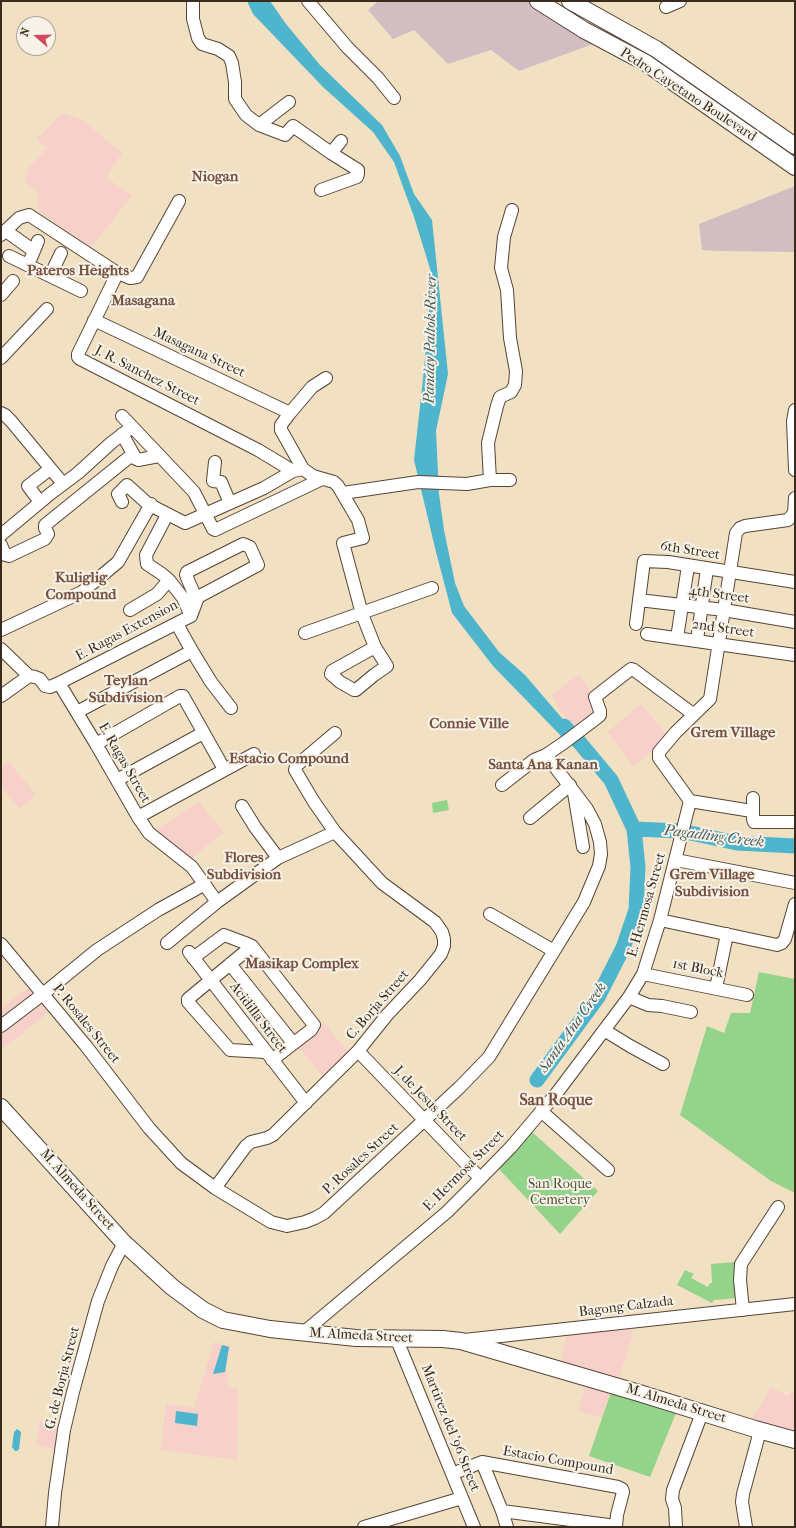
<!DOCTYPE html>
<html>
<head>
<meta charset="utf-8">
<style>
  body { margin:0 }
  #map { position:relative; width:796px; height:1528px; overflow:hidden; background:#f2e0c3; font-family:"IM FELL French Canon",serif }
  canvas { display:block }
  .frame { position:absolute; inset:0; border:2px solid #3b2a1e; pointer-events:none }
  .north { position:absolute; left:16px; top:16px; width:40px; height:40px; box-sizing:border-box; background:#f7f3e8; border:1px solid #aca397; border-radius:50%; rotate:290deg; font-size:11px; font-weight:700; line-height:16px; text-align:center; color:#3b2a1e }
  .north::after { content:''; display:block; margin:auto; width:14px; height:18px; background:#d1495b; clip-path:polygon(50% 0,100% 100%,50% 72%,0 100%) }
</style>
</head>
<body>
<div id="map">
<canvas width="796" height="1528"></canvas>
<div class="frame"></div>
<div class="north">N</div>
</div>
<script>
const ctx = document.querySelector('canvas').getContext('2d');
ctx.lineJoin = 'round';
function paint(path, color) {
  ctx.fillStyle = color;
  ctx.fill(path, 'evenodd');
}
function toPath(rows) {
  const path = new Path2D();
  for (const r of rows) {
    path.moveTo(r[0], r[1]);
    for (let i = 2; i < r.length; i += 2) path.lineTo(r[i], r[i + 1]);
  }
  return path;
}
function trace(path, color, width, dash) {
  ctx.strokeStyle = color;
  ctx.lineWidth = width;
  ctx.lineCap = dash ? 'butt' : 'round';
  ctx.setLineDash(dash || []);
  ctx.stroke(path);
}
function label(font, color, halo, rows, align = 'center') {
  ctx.font = font + ' "IM FELL French Canon",serif';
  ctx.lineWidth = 4;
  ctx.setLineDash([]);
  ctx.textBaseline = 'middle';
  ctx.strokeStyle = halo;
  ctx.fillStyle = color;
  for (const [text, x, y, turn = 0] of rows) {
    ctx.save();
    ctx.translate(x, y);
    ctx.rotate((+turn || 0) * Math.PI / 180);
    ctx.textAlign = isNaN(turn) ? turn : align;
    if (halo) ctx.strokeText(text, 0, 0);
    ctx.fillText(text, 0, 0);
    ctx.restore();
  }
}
paint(toPath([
  [63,113,83,120,122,153,106,177,132,196,90,249,39,211,37,192,25,182,29,167,47,148,36,139],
  [579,674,594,696,598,712,574,731,551,695],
  [641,704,667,735,663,741,633,767,608,732],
  [8,761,36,794,20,809,1,787,1,767],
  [199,802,224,832,188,861,149,834],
  [31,986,52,1010,1,1050,1,1008],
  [324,1022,351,1056,326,1080,297,1045],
  [632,1329,632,1337,618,1381,560,1364,568,1331],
  [214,1342,230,1346,226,1371,229,1388,238,1389,237,1460,161,1450,166,1404,194,1408],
  [586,1385,610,1392,602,1418,578,1411],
  [771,1387,788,1396,792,1390,795,1392,795,1432,751,1420],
  [40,1421,59,1424,55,1449,36,1446]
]), '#f7d0ca');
paint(toPath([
  [378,1,527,1,568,28,596,43,519,71,491,50,448,64,414,30,393,39,368,10],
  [795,186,795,252,719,251,702,250,699,224]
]), '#d2bec2');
paint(toPath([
  [447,800,449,810,433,813,432,803],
  [759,972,795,979,795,1193,771,1181,680,1115,707,1026,724,1033,731,1013,750,1013],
  [532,1132,598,1191,560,1234,498,1168],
  [735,1262,738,1298,714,1300,712,1303,677,1285,685,1270,694,1274,691,1278,708,1287,710,1283,712,1283,711,1264],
  [611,1392,676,1413,650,1477,589,1456]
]), '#93d38a');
paint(toPath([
  [247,1,270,1,286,24,320,65,382,125,400,156,414,194,432,220,448,374,436,431,439,494,444,530,455,583,464,606,499,652,525,675,573,731,564,739,493,666,452,613,436,552,414,460,424,370,432,275,414,217,394,162,373,132,323,87,253,14],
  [222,1345,229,1347,225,1372,213,1374],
  [176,1411,198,1414,197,1426,175,1423],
  [17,1429,21,1432,19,1449,17,1451,15,1451,12,1447,14,1432]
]), '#4fb5cd');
trace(toPath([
  [634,829,681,831,737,843,795,846],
  [537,1080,598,997,623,948,636,910,638,867,634,829,611,780,580,743,564,726]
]), '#4fb5cd', 15);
const minor = toPath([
  [193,1,193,19,198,38,202,44,218,49,229,56,232,63,235,82,235,99,246,115,259,125,289,102],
  [308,1,347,47,378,78,394,98],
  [666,7,680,1],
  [259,125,285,135,293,126,331,153,341,141],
  [321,190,357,177,358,174,358,170,331,153],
  [6,231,34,251],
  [1,235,19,218,29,215,116,272,116,276,78,354,78,357,80,359,258,450,293,471,303,469],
  [9,256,81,291],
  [31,258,38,241],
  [116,272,130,278,137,277,179,201],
  [50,276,61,253],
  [1,295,13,281],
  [94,320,290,413],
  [1,358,47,309],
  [326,378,312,387,290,413,281,425,281,430,303,469,313,476,334,482,338,486,358,520,363,538,343,543,362,614,375,647,387,666,374,675,356,690,354,690,340,682,331,674,332,671,375,647],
  [795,410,793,421,795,470],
  [1,413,5,415,11,421,60,480,62,485],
  [122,416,194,492,213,529,215,530,322,479],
  [122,434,136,459,138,460,159,456],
  [215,462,213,481,221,482,230,503],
  [490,480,488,443,497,406,500,397,511,392,515,385,516,371,510,338,507,290,501,268,504,237,512,210],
  [343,493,418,482,467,484,490,480,510,480],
  [40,502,28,486,50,469],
  [122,502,118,494,127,485,148,504,185,523,264,488,293,471],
  [167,515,146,555,147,564,162,574,169,580,183,598,191,616],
  [1,535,50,494,78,473,111,443,132,427],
  [1,545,5,555,9,556,45,539,48,534,45,528,45,525,133,454],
  [639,600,724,610,795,622],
  [130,610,157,594,169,580],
  [191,616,198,597,195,596,188,580,186,575,187,572,243,544,250,547,258,565,198,597],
  [177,624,192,651,211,682,231,708],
  [636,624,644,561,668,562,795,582],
  [1,630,82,592,118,562,151,504],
  [305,633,432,588],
  [647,634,795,655],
  [677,638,688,566],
  [697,640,707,569],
  [1,649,29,676],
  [59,683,96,744,138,817,149,833,192,867,217,902],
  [1,696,29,676,35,677,40,679,45,686,50,687,59,683,191,616],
  [77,712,192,651],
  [96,744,180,696,183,696,224,769],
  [117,780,203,733],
  [502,785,534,760,546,755,565,742,598,717,600,715,600,711,595,697,631,669,634,670,693,714],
  [574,793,583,847],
  [753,798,753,819,754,822,795,822],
  [690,801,659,758,659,752,676,732,710,699,736,533,740,528,745,526,788,520,794,513,795,498],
  [690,801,752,811],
  [242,806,255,827,278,858],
  [138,817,254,754],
  [530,818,570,785],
  [676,860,795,883],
  [490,914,554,951],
  [660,920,777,945,782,943,785,939,795,904],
  [167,943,217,902,278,858,335,832],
  [1,944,86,1046,149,1128,181,1163,215,1188,271,1222,287,1226,305,1222,315,1218,324,1213,460,1087,489,1057,584,902,599,866,601,854,600,842,595,824,587,809,546,755],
  [252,946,188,999,188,1002,230,1050,265,1052],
  [189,952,306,1103],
  [193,958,224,935,248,944,252,946,314,1025,311,1030,272,1060],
  [230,964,293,1043],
  [643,974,747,995],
  [716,988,727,934],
  [629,997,648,1005,662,1006,691,1012],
  [1,1026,43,994,97,950,158,910,205,884],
  [604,1030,630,1046,663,1064],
  [358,1051,480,1178],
  [541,1111,608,1170],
  [215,1188,246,1146,251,1142,267,1138,273,1135,358,1051,387,1015,420,980,441,954,444,946,444,939,442,932,435,922,382,883,335,832,314,802,295,770,296,766,335,733],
  [743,1310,740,1280,741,1264,778,1207],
  [303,1333,447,1212,474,1185,511,1147,556,1094,629,997,643,974,660,920,690,801],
  [397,1340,474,1527],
  [464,1340,795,1304],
  [482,1462,502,1511,616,1526],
  [452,1474,482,1462,618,1487,622,1489,623,1492,617,1515,616,1527],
  [502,1511,507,1527],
  [52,1527,55,1493,64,1430,73,1392,98,1301,112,1266,124,1243],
  [364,1527,462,1498],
  [676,1527,675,1508,672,1499,673,1490,702,1413],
  [746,1527,742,1502,743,1494,760,1431]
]);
const major = toPath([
  [538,1,584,30,646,63,795,167],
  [570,1,656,49,795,146],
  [1,1107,124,1243,172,1287,203,1310,223,1320,270,1329,356,1338,443,1339,461,1341,639,1393,755,1429,795,1440]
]);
trace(minor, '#564537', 14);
trace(major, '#564537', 18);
trace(minor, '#fff', 12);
trace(major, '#fff', 16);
label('14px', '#3b2a1e', '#f7f3e8', [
  ["Pedro Cayetano Boulevard",688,95,33],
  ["Masagana Street",199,353,25],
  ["J. R. Sanchez Street",147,376,27],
  ["6th Street",690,551,9],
  ["4th Street",719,595,8],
  ["2nd Street",723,629,8],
  ["E. Ragas Extension",127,631,-28],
  ["E. Ragas Street",124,763,60],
  ["E. Hermosa Street",647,905,-74],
  ["1st Block",698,969,11],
  ["C. Borja Street",378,1005,-49],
  ["Acidilla Street",258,1018,53],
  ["P. Rosales Street",86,1024,51],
  ["J. de Jesus Street",430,1104,46],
  ["P. Rosales Street",361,1159,-43],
  ["E. Hermosa Street",464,1171,-45],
  ["M. Almeda Street",77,1190,48],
  ["Bagong Calzada",626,1307,-7],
  ["M. Almeda Street",361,1336,3],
  ["G. de Borja Street",63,1378,-76],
  ["M. Almeda Street",676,1404,17],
  ["Martirez del '96 Street",450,1428,68],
  ["Estacio Compound",558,1461,10]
]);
label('14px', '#515439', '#f7f3e8', [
  ["San Roque",560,1185],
  ["Cemetery",560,1201]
]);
label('bold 15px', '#785041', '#f7f3e8', [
  ["Niogan",215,177],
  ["Pateros Heights",78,271],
  ["Masagana",143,301],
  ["Kuliglig",81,578],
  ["Compound",81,595],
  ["Teylan",126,681],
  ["Subdivision",126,698],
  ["Connie Ville",469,724],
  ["Grem Village",733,733],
  ["Estacio Compound",289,759],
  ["Santa Ana Kanan",543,765],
  ["Flores",244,858],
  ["Subdivision",244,875],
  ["Grem Village",712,875],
  ["Subdivision",712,892],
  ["Masikap Complex",302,964]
]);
label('italic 15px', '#425b5b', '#f7f3e8', [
  ["Panday Paltok River",431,339,-89],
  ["Pagadling Creek",714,837,7],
  ["Santa Ana Creek",573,1028,-55]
]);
label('bold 16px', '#785041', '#f7f3e8', [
  ["San Roque",556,1101]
]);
</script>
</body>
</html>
